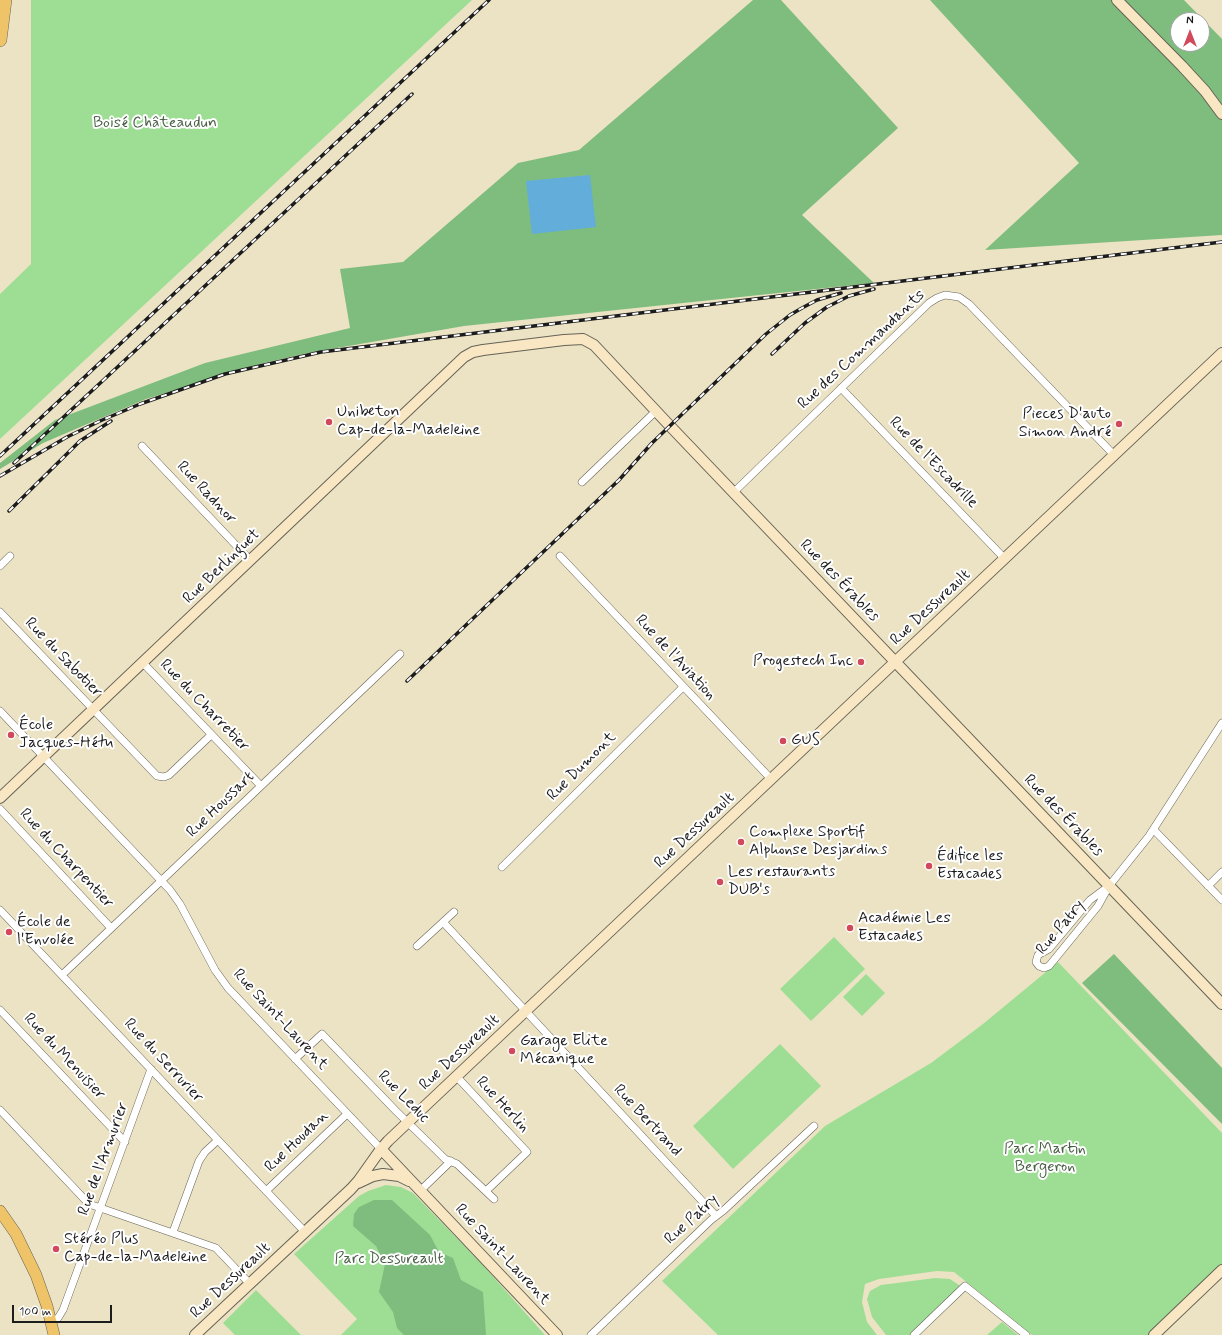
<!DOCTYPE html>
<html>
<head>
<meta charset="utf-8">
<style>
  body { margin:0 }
  #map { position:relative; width:1222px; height:1335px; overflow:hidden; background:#ece3c4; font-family:Mynerve,sans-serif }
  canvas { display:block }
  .north { position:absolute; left:1170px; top:12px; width:40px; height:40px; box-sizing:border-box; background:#fff; border:1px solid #a4a4a4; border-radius:50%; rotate:0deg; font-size:11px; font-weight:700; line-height:16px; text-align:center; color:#1c1c1c }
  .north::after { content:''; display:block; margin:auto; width:14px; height:18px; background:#d1495b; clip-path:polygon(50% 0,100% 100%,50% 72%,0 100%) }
  .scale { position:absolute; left:12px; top:1305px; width:100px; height:18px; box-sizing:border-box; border:2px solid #1c1c1c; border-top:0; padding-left:5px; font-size:12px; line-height:14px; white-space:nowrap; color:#1c1c1c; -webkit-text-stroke:3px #fff; paint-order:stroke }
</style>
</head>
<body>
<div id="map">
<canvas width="1222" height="1335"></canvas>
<div class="north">N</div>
<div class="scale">100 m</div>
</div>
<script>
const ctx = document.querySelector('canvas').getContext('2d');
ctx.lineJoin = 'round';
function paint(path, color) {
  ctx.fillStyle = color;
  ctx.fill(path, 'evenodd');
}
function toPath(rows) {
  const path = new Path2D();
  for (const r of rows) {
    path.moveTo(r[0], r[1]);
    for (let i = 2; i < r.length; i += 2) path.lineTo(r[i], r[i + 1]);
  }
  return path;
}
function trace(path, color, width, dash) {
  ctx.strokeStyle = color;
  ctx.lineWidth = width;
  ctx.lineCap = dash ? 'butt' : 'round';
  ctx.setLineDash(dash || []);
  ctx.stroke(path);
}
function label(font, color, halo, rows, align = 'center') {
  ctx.font = font + ' Mynerve,sans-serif';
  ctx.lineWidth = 4;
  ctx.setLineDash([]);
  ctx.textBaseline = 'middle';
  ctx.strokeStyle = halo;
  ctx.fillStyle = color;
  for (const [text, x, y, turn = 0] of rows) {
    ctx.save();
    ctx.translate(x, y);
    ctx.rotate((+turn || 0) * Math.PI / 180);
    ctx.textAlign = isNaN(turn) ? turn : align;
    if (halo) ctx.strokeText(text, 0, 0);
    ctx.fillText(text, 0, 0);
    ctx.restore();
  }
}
paint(toPath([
  [31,0,472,0,0,439,0,294,31,264],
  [834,937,865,969,811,1021,780,989],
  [1058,962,1222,1133,1222,1275,1158,1335,1032,1335,954,1272,937,1271,879,1279,865,1284,862,1302,867,1322,877,1335,718,1335,662,1281,825,1126,931,1063,983,1024],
  [866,974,885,993,862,1016,843,997],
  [780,1044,821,1086,733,1169,693,1126],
  [386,1185,401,1187,413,1193,481,1263,545,1335,341,1335,357,1319,294,1254,359,1196,368,1191],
  [935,1278,950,1279,965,1289,918,1335,886,1335,872,1317,867,1299,870,1291,881,1285],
  [256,1290,301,1335,235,1335,223,1323],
  [1002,1322,1018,1335,987,1335]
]), '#9ede94');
paint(toPath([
  [753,0,781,0,898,128,802,215,874,283,464,326,308,353,264,363,146,399,43,443,0,469,0,463,55,420,205,363,350,328,340,269,403,262,518,163,579,150],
  [930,0,1184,0,1222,39,1222,235,985,250,1079,163],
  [1178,20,1202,20,1202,44,1178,44],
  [1114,954,1222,1068,1222,1124,1082,983],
  [374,1200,392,1200,430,1235,439,1252,453,1258,461,1280,483,1292,486,1335,404,1335,397,1328,393,1312,379,1292,385,1264,376,1246,353,1226,354,1214,359,1207]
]), '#7ebd7e');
paint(toPath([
  [590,175,596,227,532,234,526,181]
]), '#63addb');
const street = toPath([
  [841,388,1005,559],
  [142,446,250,560],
  [582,482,656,411],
  [734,492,929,303,937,298,945,295,959,297,969,304,1114,455],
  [560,556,771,779],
  [0,566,10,556],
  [0,612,157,776,164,777,169,775,211,735],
  [143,663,261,786],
  [0,711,170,890,180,904,215,970,228,988,381,1149],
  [0,809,111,928],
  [1154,830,1222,900],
  [502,867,683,687],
  [1109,886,1090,900,1049,949,1038,955,1036,962,1039,966,1044,968,1049,966,1098,906,1109,886,1149,836,1222,723],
  [1208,886,1222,872],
  [0,910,305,1232],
  [443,922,716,1216],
  [417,946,454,912],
  [62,975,400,654],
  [0,1010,125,1142],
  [295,1059,322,1034,396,1111,436,1150,445,1159,457,1164,494,1199],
  [457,1077,527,1152,486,1191],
  [0,1110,89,1204,216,1248,250,1284],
  [421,1190,451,1161],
  [266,1191,347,1114],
  [173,1232,199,1161,205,1152,218,1140],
  [51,1322,58,1318,63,1310,151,1069],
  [591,1335,711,1220,724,1210,814,1126],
  [914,1335,965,1286,1026,1335]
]);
const secondary = toPath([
  [1117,0,1182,66,1205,91,1222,114],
  [0,798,464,357,473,352,483,350,564,340,583,339,594,345,670,426,1222,1004],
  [381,1149,557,1335],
  [358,1183,373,1176,383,1174,399,1176,409,1181],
  [195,1335,351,1189,359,1180,381,1149,388,1141,1222,353],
  [1154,1335,1222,1270]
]);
const primary = toPath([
  [0,1211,16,1234,36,1275,47,1306,54,1335]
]);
const highway = toPath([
  [0,40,5,0]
]);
trace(street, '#656257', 8);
trace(secondary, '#656257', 12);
trace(primary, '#656257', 12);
trace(highway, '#656257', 14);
trace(street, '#fff', 7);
trace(secondary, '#f9e7c3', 10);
trace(primary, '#efc469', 11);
trace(highway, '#efc469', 13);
const rail = toPath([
  [772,354,805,323,827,307,849,296,874,289],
  [0,456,489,0],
  [14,463,412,94],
  [0,476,67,437,100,421,140,404,225,374,321,352,1222,242],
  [9,511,80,441,111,421],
  [407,681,619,480,652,443,766,334,790,315,802,308,817,300,841,293]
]);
trace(rail, '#1c1c1c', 3.5);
trace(rail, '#fff', 2, [6]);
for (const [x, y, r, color] of [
  [329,422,4,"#d1495b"],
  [1119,424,4,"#d1495b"],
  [861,662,4,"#d1495b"],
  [11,735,4,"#d1495b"],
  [783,741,4,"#d1495b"],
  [741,842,4,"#d1495b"],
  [929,866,4,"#d1495b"],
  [720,882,4,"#d1495b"],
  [850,928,4,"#d1495b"],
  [9,932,4,"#d1495b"],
  [512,1051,4,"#d1495b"],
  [56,1249,4,"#d1495b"]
]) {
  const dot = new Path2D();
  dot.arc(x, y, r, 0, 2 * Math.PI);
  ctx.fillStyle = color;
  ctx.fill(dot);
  trace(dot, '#fff', 1.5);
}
label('16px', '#4a6046', '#fff', [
  ["Boisé Châteaudun",155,124],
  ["Parc Martin",1045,1150],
  ["Bergeron",1045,1168],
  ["Parc Dessureault",389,1260]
]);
label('16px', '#1c1c1c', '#fff', [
  ["Rue des Commandants",862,350,-43],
  ["Rue de l'Escadrille",933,463,46],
  ["Rue Radnor",206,493,47],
  ["Rue Berlinguet",222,567,-44],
  ["Rue des Érables",839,581,46],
  ["Rue Dessureault",931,608,-43],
  ["Rue du Sabotier",63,658,46],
  ["Rue de l'Aviation",675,658,47],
  ["Rue du Charretier",204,706,46],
  ["Rue Dumont",582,767,-45],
  ["Rue Houssart",221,805,-44],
  ["Rue des Érables",1063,816,46],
  ["Rue Dessureault",695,831,-43],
  ["Rue du Charpentier",66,859,47],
  ["Rue Patry",1061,928,-50],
  ["Rue Saint-Laurent",280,1020,47],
  ["Rue Dessureault",460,1053,-43],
  ["Rue du Menuisier",64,1057,47],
  ["Rue du Serrurier",163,1061,47],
  ["Rue Leduc",403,1097,45],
  ["Rue Herlin",502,1105,47],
  ["Rue Bertrand",647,1121,47],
  ["Rue Houdan",297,1142,-44],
  ["Rue de l'Armurier",104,1159,-70],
  ["Rue Patry",692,1220,-42],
  ["Rue Saint-Laurent",502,1255,47],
  ["Rue Dessureault",231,1281,-43]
]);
label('16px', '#1c1c1c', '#fff', [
  ["Unibeton",337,413],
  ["Cap-de-la-Madeleine",337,431],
  ["Pieces D'auto",1111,415,"right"],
  ["Simon André",1111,433,"right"],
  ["Progestech Inc",853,662,"right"],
  ["École",19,726],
  ["Jacques-Hétu",19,744],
  ["GUS",791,741],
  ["Complexe Sportif",749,833],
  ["Alphonse Desjardins",749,851],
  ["Édifice les",937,857],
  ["Estacades",937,875],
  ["Les restaurants",728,873],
  ["DUB's",728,891],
  ["Académie Les",858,919],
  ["Estacades",858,937],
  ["École de",17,923],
  ["l'Envolée",17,941],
  ["Garage Elite",520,1042],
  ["Mécanique",520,1060],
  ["Stéréo Plus",64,1240],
  ["Cap-de-la-Madeleine",64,1258]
], 'left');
</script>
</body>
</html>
